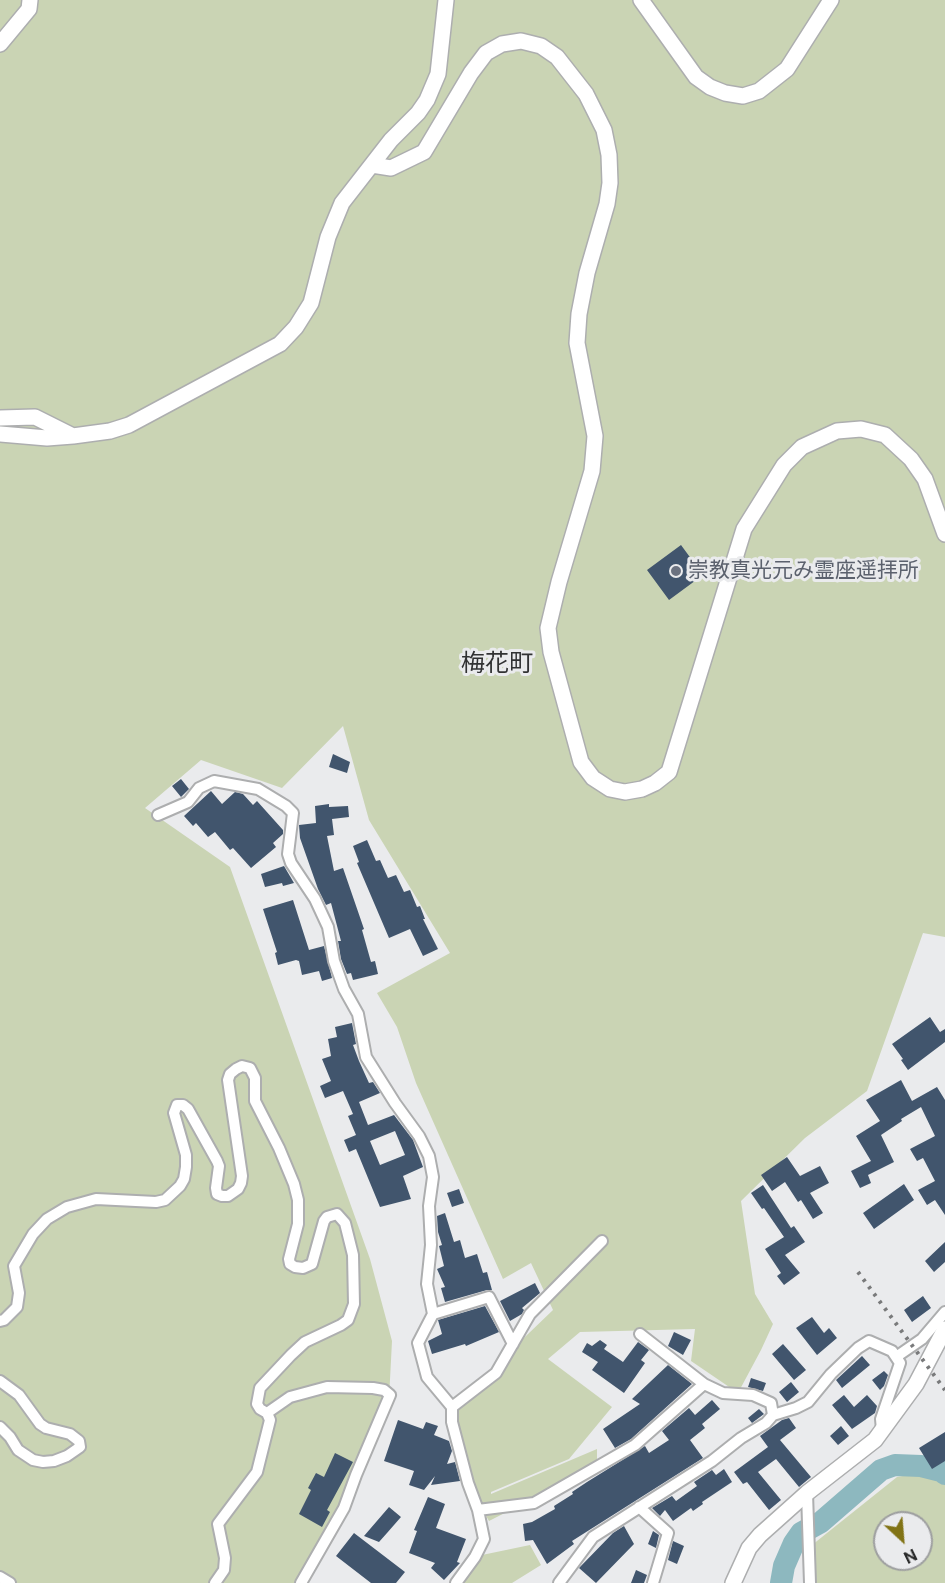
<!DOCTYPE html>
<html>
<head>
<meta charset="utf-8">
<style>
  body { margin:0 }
  #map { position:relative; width:945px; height:1583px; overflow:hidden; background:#eaebed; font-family:"Public Sans",sans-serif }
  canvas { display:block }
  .north { position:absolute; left:873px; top:1511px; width:60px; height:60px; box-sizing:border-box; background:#eaebed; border:2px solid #9d9e9f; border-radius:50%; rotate:154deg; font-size:16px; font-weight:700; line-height:24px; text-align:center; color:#292a2a }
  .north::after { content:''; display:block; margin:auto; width:21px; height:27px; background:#817315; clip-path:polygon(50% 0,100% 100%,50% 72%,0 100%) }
</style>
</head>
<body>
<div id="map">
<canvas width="945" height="1583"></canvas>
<div class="north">N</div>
</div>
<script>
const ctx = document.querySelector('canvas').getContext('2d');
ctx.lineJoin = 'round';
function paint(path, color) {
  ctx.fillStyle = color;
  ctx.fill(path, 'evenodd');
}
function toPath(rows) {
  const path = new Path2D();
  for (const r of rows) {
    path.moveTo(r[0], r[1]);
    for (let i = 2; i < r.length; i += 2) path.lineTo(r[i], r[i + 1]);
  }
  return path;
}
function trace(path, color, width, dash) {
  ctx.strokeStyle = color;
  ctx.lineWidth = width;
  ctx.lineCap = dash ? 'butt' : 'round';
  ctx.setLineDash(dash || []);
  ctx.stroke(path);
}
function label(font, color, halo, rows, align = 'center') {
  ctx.font = font + ' "Public Sans","Noto Sans JP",sans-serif';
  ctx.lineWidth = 6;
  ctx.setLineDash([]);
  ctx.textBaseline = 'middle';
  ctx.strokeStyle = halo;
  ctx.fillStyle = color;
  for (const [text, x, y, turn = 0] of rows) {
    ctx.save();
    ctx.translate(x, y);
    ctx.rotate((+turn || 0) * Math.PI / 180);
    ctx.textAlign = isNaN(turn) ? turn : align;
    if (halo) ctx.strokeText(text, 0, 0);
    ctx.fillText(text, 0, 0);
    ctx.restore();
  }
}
paint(toPath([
  [0,0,945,0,945,937,923,933,867,1091,805,1138,741,1201,755,1294,773,1324,761,1350,738,1393,691,1361,695,1329,580,1332,548,1359,612,1407,569,1459,491,1492,491,1494,597,1449,597,1466,489,1521,461,1473,452,1407,553,1310,531,1263,503,1279,416,1083,397,1027,377,993,450,953,369,820,343,726,282,788,201,760,145,808,230,867,370,1259,392,1341,389,1399,362,1468,299,1583,8,1583,0,1578],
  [945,1468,945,1583,814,1583,812,1545,897,1477],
  [885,1523,921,1523,921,1559,885,1559],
  [530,1545,541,1565,512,1583,456,1583,457,1580,482,1555]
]), '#cad4b4');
trace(toPath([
  [781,1583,784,1566,794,1543,801,1533,821,1522,881,1470,895,1465,921,1466,941,1471,945,1474]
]), '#8db8bf', 22);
paint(toPath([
  [681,545,703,575,669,600,647,570],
  [333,754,350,762,347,773,329,767],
  [181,779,189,789,181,797,172,786],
  [211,791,222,804,235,792,243,794,253,805,257,801,283,830,283,834,273,843,276,847,251,868,233,848,230,850,215,832,208,837,196,823,193,826,184,816],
  [329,804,329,807,348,806,349,817,332,819,334,835,327,836,334,871,343,868,364,929,362,930,371,962,375,961,378,974,353,980,351,973,347,974,341,959,338,941,341,941,331,903,326,905,318,889,300,838,299,825,316,823,315,806],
  [367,840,376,861,380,860,388,878,396,875,404,892,410,890,417,907,420,906,425,919,423,919,438,949,423,956,410,929,389,938,357,863,359,862,353,846],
  [284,866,294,883,283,886,282,883,265,887,261,874],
  [293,900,309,950,324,946,332,978,322,981,319,971,302,975,299,961,296,960,278,965,275,953,277,952,263,909],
  [930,1017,940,1032,945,1029,945,1042,908,1070,901,1060,903,1059,892,1044],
  [352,1023,356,1044,353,1045,359,1061,369,1083,373,1082,380,1093,359,1102,368,1125,394,1115,413,1140,423,1167,403,1176,411,1199,380,1207,356,1149,349,1152,344,1140,356,1135,348,1116,353,1114,343,1091,325,1098,320,1086,331,1081,322,1059,331,1056,328,1039,337,1037,335,1027],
  [395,1131,405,1155,380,1165,370,1141],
  [901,1080,912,1101,937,1087,945,1100,945,1215,935,1200,927,1205,918,1190,935,1181,923,1158,917,1161,910,1149,935,1136,921,1107,901,1119,902,1121,881,1135,894,1162,868,1175,871,1183,860,1188,851,1171,871,1161,856,1136,880,1121,866,1100],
  [787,1157,800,1176,820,1166,829,1183,810,1193,823,1213,813,1219,801,1200,798,1202,785,1182,772,1191,761,1175],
  [904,1184,914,1200,874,1229,863,1213],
  [763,1185,791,1228,794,1226,805,1242,785,1255,800,1273,784,1285,777,1276,781,1273,765,1249,784,1237,764,1208,762,1209,751,1193],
  [459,1189,464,1203,452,1207,447,1193],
  [445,1213,454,1242,460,1240,465,1258,477,1254,483,1273,487,1272,492,1290,487,1290,445,1302,441,1288,445,1287,437,1269,444,1266,439,1246,442,1245,438,1232,437,1216],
  [945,1242,945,1262,934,1272,925,1261],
  [535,1283,540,1293,522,1308,524,1310,522,1314,510,1321,500,1301],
  [923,1296,931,1308,912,1322,904,1310],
  [485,1306,499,1332,466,1346,465,1344,432,1354,428,1341,442,1334,438,1320],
  [812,1317,824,1333,829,1328,837,1338,817,1355,796,1328],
  [674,1332,691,1340,683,1355,668,1346],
  [600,1340,607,1345,604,1349,623,1362,638,1342,649,1350,641,1360,645,1363,624,1393,592,1370,598,1362,582,1352,587,1343,592,1346],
  [783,1344,806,1370,794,1380,772,1354],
  [862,1356,870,1365,842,1388,836,1380],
  [668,1365,692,1384,631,1439,615,1448,603,1429,640,1404,632,1399],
  [884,1371,888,1375,884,1386,880,1390,872,1380],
  [751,1378,766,1383,763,1391,748,1387],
  [791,1382,799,1392,787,1402,779,1392],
  [844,1395,854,1407,867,1395,877,1406,875,1413,852,1429,832,1405],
  [712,1400,720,1409,702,1424,705,1428,690,1440,703,1458,572,1541,574,1544,547,1564,533,1540,525,1541,523,1524,532,1522,555,1509,554,1506,573,1494,572,1492,587,1482,645,1446,649,1453,669,1440,662,1431,689,1408,695,1415],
  [759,1409,764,1414,752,1423,748,1418],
  [789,1418,796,1428,780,1440,811,1477,799,1487,776,1459,758,1472,781,1500,769,1510,747,1482,743,1484,734,1472,768,1447,760,1436,782,1420],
  [398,1420,423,1429,426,1422,438,1426,434,1435,449,1441,452,1451,447,1464,455,1462,460,1481,431,1485,435,1476,424,1490,409,1485,414,1471,384,1461],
  [841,1426,849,1436,838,1445,830,1436],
  [945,1432,945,1461,932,1469,919,1448],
  [335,1453,353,1462,327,1510,330,1512,322,1527,299,1514,311,1490,308,1488,316,1473,324,1477],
  [724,1469,732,1482,702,1502,703,1504,693,1511,691,1508,673,1521,665,1510,660,1516,652,1508,672,1496,676,1501,697,1486,694,1482,712,1470,716,1475],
  [428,1497,445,1504,436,1528,466,1539,457,1562,460,1563,444,1580,431,1568,435,1563,409,1553,417,1531,414,1530],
  [389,1507,401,1517,387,1533,379,1542,364,1536],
  [624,1526,634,1544,596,1583,579,1568,613,1533],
  [653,1531,659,1535,656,1548,648,1544],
  [354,1533,405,1572,396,1583,371,1583,336,1556],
  [673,1541,684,1546,677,1564,668,1560],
  [636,1570,647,1575,644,1583,631,1583]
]), '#41556d');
const street = toPath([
  [158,815,188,802,199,788,214,781,258,789,286,806,293,813,288,854,291,863,315,899,328,927,334,961,344,989,358,1014,366,1057,395,1103,419,1136,429,1156,433,1177,429,1206,431,1245,427,1284,433,1314,418,1343,427,1377,452,1407,452,1422,468,1483,478,1510,484,1539,475,1557,456,1583],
  [433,1314,489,1297,513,1344],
  [0,1321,4,1320,17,1307,19,1293,14,1266,33,1234,47,1219,67,1207,96,1199,156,1202,165,1200,180,1186,184,1179,186,1167,186,1155,174,1113,177,1105,183,1105,188,1109,217,1161,219,1166,216,1188,217,1194,222,1196,228,1196,238,1189,241,1183,242,1176,228,1080,230,1074,236,1069,242,1066,250,1068,255,1078,255,1101,279,1148,294,1184,298,1200,298,1224,289,1259,290,1264,295,1267,303,1268,312,1264,324,1221,327,1217,337,1214,345,1223,353,1255,354,1304,348,1320,341,1325,305,1342,291,1355,260,1388,257,1404,260,1409,267,1413,290,1397,327,1387,373,1388,384,1390,390,1395,356,1475,344,1508,301,1583],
  [640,1334,704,1384],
  [896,1357,922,1339,945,1312],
  [0,1381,19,1395,40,1424,46,1428,70,1434,79,1441,80,1447,67,1456,54,1461,43,1462,33,1460,18,1450,10,1437,0,1427],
  [452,1407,496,1373,530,1314,602,1241],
  [807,1493,810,1583],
  [639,1507,668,1533,653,1583],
  [478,1510,534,1503,635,1445,704,1384,723,1393,753,1395,771,1403,773,1415],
  [0,1577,10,1583],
  [215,1583,224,1570,225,1558,218,1524,257,1472,270,1420,267,1413],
  [559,1583,593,1537,712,1461,741,1438,766,1423,773,1415,796,1408,808,1402,831,1374,858,1348,869,1341,892,1351,900,1363,881,1419,882,1430]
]);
const secondary = toPath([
  [641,0,696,77,710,87,725,93,743,96,759,91,787,69,831,0],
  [0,44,29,9,30,0],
  [372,165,391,168,424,152,471,73,486,53,502,44,521,41,541,46,557,57,586,94,604,130,609,155,610,183,607,204,587,273,579,314,577,343,595,436,592,471,559,582,548,628,551,652,581,762,593,778,610,789,625,792,642,789,655,783,669,772,744,529,784,465,802,447,837,431,861,429,885,435,911,459,925,479,945,534],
  [0,418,35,417,73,436],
  [0,434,47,438,73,436,110,431,129,425,280,344,296,327,311,303,328,237,342,203,391,140,418,113,427,100,438,74,446,0],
  [733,1583,749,1548,760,1535,807,1493,875,1440,916,1384,945,1329]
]);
trace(street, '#adaeaf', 14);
trace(secondary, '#adaeaf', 18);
trace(street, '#fff', 10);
trace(secondary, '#fff', 15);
trace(toPath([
  [858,1272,945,1390]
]), '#797a7b', 4, [3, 6]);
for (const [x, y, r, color] of [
  [676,571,6,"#6b7280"]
]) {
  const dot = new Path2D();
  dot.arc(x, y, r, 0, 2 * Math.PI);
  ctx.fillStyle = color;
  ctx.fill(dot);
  trace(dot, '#eaebed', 2);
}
label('21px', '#5b616d', '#eaebed', [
  ["崇教真光元み霊座遥拝所",688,571]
], 'left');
label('24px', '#313233', '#eaebed', [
  ["梅花町",497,664]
]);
</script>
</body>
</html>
